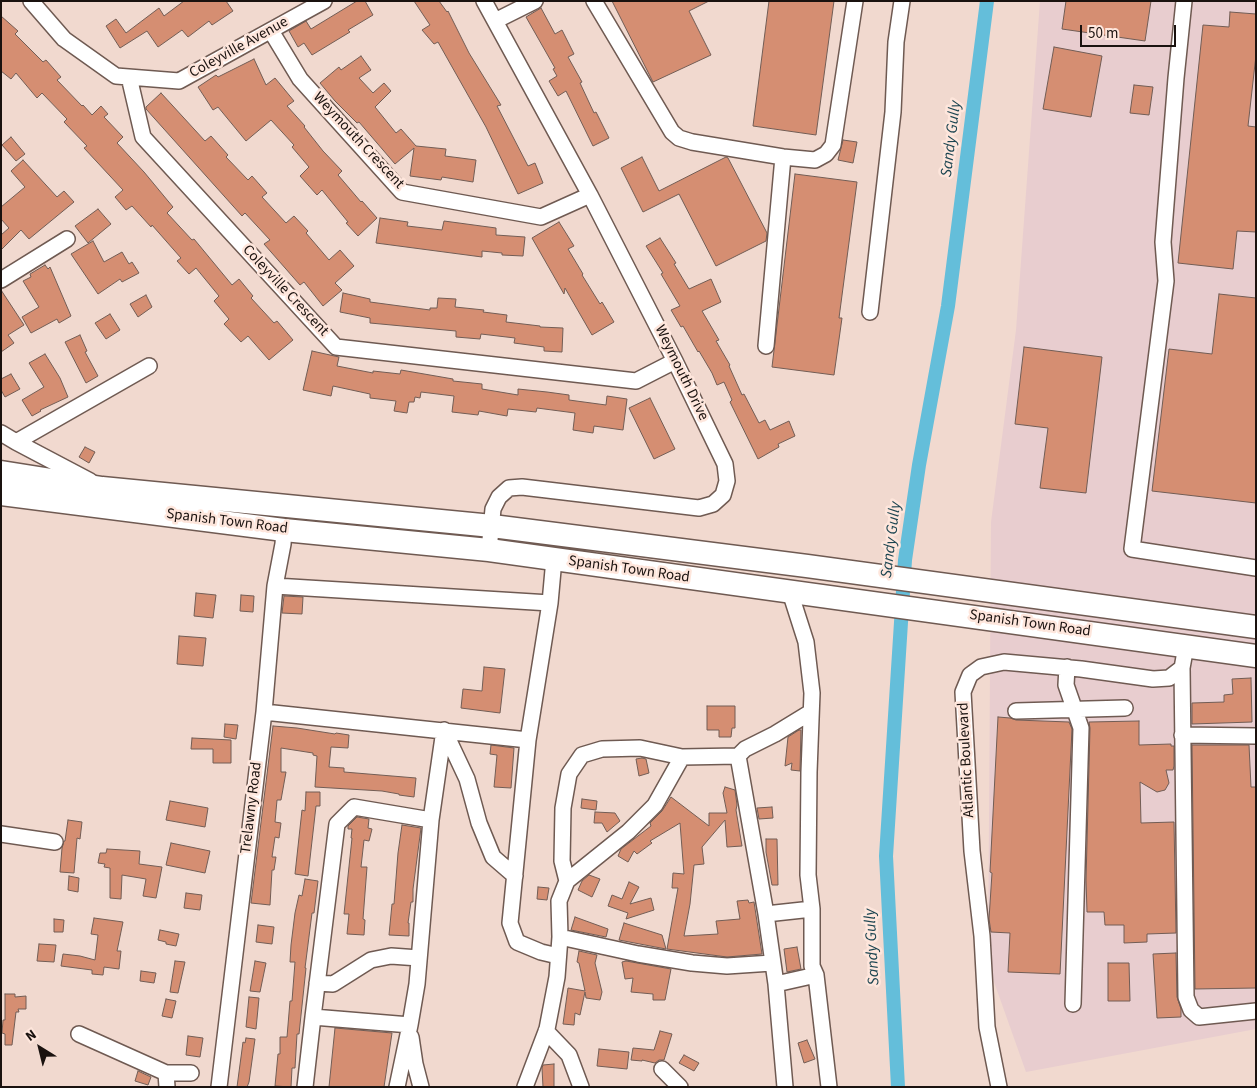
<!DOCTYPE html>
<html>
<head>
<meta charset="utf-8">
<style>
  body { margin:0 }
  #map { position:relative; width:1257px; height:1088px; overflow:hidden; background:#f1d9cf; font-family:"Source Sans 3",sans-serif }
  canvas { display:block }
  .frame { position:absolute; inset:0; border:2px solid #1a120f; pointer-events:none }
  .north { position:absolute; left:15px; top:1023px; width:50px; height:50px; -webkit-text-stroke:4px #fee6dc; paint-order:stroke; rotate:324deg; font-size:14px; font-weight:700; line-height:20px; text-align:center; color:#1a120f }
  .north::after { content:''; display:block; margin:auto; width:18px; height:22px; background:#1a120f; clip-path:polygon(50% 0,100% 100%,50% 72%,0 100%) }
  .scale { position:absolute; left:1080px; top:25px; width:96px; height:22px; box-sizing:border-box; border:2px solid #1a120f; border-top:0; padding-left:6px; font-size:15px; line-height:18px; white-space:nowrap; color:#1a120f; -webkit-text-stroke:4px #fee6dc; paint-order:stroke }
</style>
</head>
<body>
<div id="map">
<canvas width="1257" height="1088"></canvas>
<div class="frame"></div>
<div class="north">N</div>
<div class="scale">50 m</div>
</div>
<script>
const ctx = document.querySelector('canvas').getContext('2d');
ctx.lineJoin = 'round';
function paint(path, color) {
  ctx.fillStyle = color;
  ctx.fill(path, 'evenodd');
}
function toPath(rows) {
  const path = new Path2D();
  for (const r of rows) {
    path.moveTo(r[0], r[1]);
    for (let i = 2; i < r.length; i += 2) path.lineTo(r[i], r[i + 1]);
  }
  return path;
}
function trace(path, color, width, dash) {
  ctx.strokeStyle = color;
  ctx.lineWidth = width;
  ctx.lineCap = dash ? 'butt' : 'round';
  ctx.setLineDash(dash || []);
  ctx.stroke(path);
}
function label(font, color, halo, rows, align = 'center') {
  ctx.font = font + ' "Source Sans 3",sans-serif';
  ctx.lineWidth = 5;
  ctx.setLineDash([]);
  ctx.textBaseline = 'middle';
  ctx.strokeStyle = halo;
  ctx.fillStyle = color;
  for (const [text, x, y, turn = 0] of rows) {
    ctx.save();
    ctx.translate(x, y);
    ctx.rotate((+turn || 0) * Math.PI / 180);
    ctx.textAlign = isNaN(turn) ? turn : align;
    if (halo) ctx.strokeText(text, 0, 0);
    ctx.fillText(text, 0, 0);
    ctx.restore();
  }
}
paint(toPath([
  [1040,1,1256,1,1256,1029,1026,1072,988,965,991,522,1016,330]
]), '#e8cdcf');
trace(toPath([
  [898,1087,886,856,905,560,919,465,948,306,987,1]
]), '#64beda', 14);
const building = toPath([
  [184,1,226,1,233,11,212,25,209,21,188,37,182,30,158,47,147,31,120,48,106,26,116,19,126,33,159,8,164,16,184,1],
  [357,1,365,1,373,15,348,30,350,32,312,55,304,43,298,47,289,31,306,21,311,29,357,1],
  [414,1,439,1,447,12,448,11,469,53,501,105,497,106,528,166,535,163,543,183,518,194,486,127,438,42,434,44,422,30,430,25,414,1],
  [612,1,709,1,689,11,711,55,653,82,612,1],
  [769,1,834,1,816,135,753,126,769,1],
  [1066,1,1151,1,1145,41,1062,29,1066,1],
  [541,8,555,34,562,30,574,54,568,57,582,82,580,83,594,113,596,112,609,138,593,146,566,91,558,96,549,81,557,76,553,69,555,68,526,17,541,8],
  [1230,12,1256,14,1256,55,1248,126,1256,127,1256,232,1237,231,1233,269,1178,263,1203,25,1229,27,1230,12],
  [1,16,18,31,15,34,43,62,46,60,61,77,57,80,82,106,83,105,92,115,101,106,108,114,104,117,123,137,117,143,144,172,173,207,167,213,192,240,194,239,232,285,239,279,253,296,251,298,274,323,277,321,293,340,269,360,248,336,241,342,224,324,229,319,214,301,219,296,196,268,189,274,177,261,181,258,152,225,151,227,132,206,126,210,115,197,123,190,84,148,87,146,64,122,67,119,42,93,37,98,16,73,11,79,1,71,1,16],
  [1054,47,1102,56,1091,117,1043,109,1054,47],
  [361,56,371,70,359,78,373,93,384,83,391,91,375,107,396,133,401,129,416,146,446,149,445,156,476,160,473,182,442,177,441,180,410,176,414,148,395,164,359,122,357,123,335,101,320,83,339,67,341,70,361,56],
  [254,59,266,85,275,78,294,101,287,106,305,126,304,127,323,151,342,171,338,175,361,202,362,201,377,218,358,236,346,223,348,222,322,190,317,195,300,176,309,167,292,147,294,145,271,120,246,141,218,107,213,110,198,87,216,75,218,77,254,59],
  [1134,85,1153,87,1149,115,1130,113,1134,85],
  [161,93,205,141,211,136,228,155,226,157,248,180,252,176,267,193,262,197,286,223,294,216,308,231,306,233,329,260,340,250,354,266,335,283,342,290,323,306,304,282,300,285,264,244,270,240,245,213,242,216,146,109,146,107,161,93],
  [11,137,25,154,16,161,2,145,11,137],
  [843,140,857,142,853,163,838,160,843,140],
  [642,157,659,191,726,157,728,158,767,233,766,241,716,266,679,194,643,212,621,168,642,157],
  [23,160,57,197,64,191,74,202,29,239,21,230,1,250,1,235,9,228,1,219,1,207,25,187,11,171,23,160],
  [795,174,857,182,839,318,842,318,834,375,772,367,795,174],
  [98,209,111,224,88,243,75,226,98,209],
  [380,218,408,222,407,226,442,230,444,221,496,228,496,235,525,237,523,256,502,255,502,253,482,251,482,257,376,243,380,218],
  [559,222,574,246,568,249,583,274,582,275,600,304,602,302,614,322,592,335,565,288,564,294,532,238,559,222],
  [660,238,676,263,674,264,689,289,711,279,721,302,702,311,719,340,716,341,730,365,729,366,742,395,744,394,759,423,765,420,770,430,789,421,795,436,778,444,779,447,758,459,730,402,732,400,724,382,717,385,712,373,699,351,698,352,683,326,681,327,671,310,680,306,661,274,663,273,646,246,660,238],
  [93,241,104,262,122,252,129,264,132,262,139,273,122,282,120,279,98,294,71,254,93,241],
  [45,265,48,269,50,267,71,316,59,323,57,319,31,333,22,317,39,307,23,281,31,277,30,274,45,265],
  [1,290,24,325,8,335,14,343,1,352,1,290],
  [343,293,370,299,370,302,430,310,430,308,437,308,438,298,456,299,455,307,484,310,483,312,507,315,506,322,540,326,540,327,563,328,562,352,544,351,544,347,514,343,515,338,481,334,480,339,456,337,456,331,370,323,370,318,340,312,343,293],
  [1219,294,1256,298,1256,503,1152,491,1169,349,1212,354,1219,294],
  [146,295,152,307,138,317,130,304,146,295],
  [110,314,120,330,106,339,95,323,110,314],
  [80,335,87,351,85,352,98,376,86,383,65,342,80,335],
  [1024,347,1102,357,1086,493,1040,488,1048,428,1015,424,1024,347],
  [312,351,339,357,337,366,373,373,373,371,400,374,401,370,453,379,453,381,482,384,482,389,518,395,518,389,547,392,569,395,569,400,606,405,607,396,627,399,623,430,594,426,593,433,573,430,575,413,537,408,536,412,508,409,507,416,479,411,478,415,452,412,454,396,421,392,420,398,415,397,414,402,409,402,407,413,394,411,396,401,370,398,370,394,333,386,331,396,303,390,312,351],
  [45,354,60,378,68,397,40,410,41,411,32,416,22,400,44,387,29,363,45,354],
  [11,374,20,389,5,397,1,390,1,379,11,374],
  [650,398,675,449,654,459,629,408,650,398],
  [85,447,95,452,89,463,79,457,85,447],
  [196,593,216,595,213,618,194,616,196,593],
  [241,595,254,596,253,612,240,611,241,595],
  [284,596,303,597,302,614,282,613,284,596],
  [179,636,206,638,203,666,177,664,179,636],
  [484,667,505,669,500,713,461,708,463,689,482,691,484,667],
  [1251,678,1252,722,1192,724,1192,703,1224,702,1224,695,1233,694,1232,679,1251,678],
  [707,706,735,706,735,728,732,728,731,737,719,737,719,730,707,730,707,706],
  [998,717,1010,718,1016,720,1069,722,1072,729,1060,974,1008,972,1010,933,991,932,989,919,992,873,990,872,998,717],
  [1139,721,1139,745,1171,744,1171,746,1174,746,1174,766,1173,770,1166,770,1169,783,1165,790,1157,792,1140,782,1141,823,1174,822,1176,933,1147,934,1147,942,1124,943,1124,925,1105,925,1104,912,1087,912,1086,880,1090,728,1089,722,1139,721],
  [225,724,238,725,236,739,224,737,225,724],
  [273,726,297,728,335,734,336,733,349,735,348,748,331,747,329,767,344,768,344,772,416,778,414,797,399,795,399,794,382,791,315,787,317,756,313,755,313,753,281,748,281,772,286,772,281,800,277,800,275,822,281,823,279,838,275,837,272,857,276,857,274,870,272,870,270,905,251,903,273,726],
  [799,730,801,730,800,771,791,770,792,763,785,766,788,737,799,730],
  [192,738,231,740,231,763,213,763,213,749,191,749,192,738],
  [491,745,514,748,511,788,494,787,497,755,490,754,491,745],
  [1192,745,1249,745,1251,787,1256,787,1256,988,1195,989,1192,745],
  [642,758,646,759,649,773,639,776,636,759,642,758],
  [725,787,735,790,737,805,736,810,742,846,727,847,725,820,702,847,704,864,694,865,690,904,684,936,718,934,716,921,740,919,737,901,748,900,749,903,754,902,762,954,727,957,667,949,678,888,672,888,673,873,684,874,680,823,650,841,652,843,637,854,634,851,628,862,618,856,621,849,651,826,650,823,662,811,671,797,709,826,709,813,727,813,723,793,725,787],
  [306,792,320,792,320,806,316,806,308,876,295,874,302,810,305,811,306,792],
  [582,799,597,801,596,810,581,808,582,799],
  [170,801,208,808,205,827,166,820,170,801],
  [772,807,773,818,759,819,757,808,772,807],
  [595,812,615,813,620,821,607,832,602,823,594,823,595,812],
  [357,817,369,819,368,828,372,829,369,841,364,840,361,867,367,867,363,919,365,920,364,935,347,934,349,914,344,914,352,838,351,838,352,829,348,829,348,826,357,817],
  [68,820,82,822,80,839,77,838,74,873,60,872,62,848,64,841,65,841,68,820],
  [402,825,421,828,413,889,413,902,411,902,408,923,409,923,409,936,389,935,392,904,394,904,398,853,402,825],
  [766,839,777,839,778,885,772,885,766,852,766,839],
  [171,843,210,851,205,873,166,865,171,843],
  [107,849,140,851,139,864,162,867,156,898,143,896,146,879,122,875,121,899,110,898,110,868,104,867,105,864,98,863,100,853,106,853,107,849],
  [589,875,600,879,592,897,578,890,582,881,589,875],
  [69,876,79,878,78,892,68,890,69,876],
  [305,879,318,881,314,913,312,913,305,968,306,968,299,1034,297,1034,295,1068,292,1068,291,1087,275,1086,278,1054,280,1054,280,1037,287,1037,290,1001,292,1001,295,962,290,962,291,945,295,913,299,895,302,896,305,879],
  [629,882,639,887,630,904,651,898,654,910,626,919,628,913,608,906,612,895,622,899,629,882],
  [538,887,549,888,547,900,537,899,538,887],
  [186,893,202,895,200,910,184,908,186,893],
  [575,917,608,929,606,937,571,930,575,917],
  [94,918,123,922,117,951,121,951,119,969,104,967,103,975,92,974,92,970,61,966,63,954,80,956,95,960,98,935,91,934,94,918],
  [54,919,64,920,63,932,54,932,54,919],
  [624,923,662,935,666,949,619,940,624,923],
  [258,925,274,927,272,944,256,942,258,925],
  [160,930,179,934,176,946,166,944,166,942,158,940,160,930],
  [39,944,56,945,54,962,37,961,39,944],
  [797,947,801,969,787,972,784,949,797,947],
  [579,951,597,955,595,963,602,992,600,1000,586,998,585,992,580,1015,575,1013,574,1025,563,1024,568,988,585,991,579,963,577,962,579,951],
  [1176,953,1177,997,1181,1009,1181,1017,1157,1018,1153,954,1176,953],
  [175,961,185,962,178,993,170,992,175,961],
  [255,961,266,963,260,992,250,991,255,961],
  [626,961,671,969,665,1000,653,1000,653,994,631,992,633,978,625,979,622,962,626,961],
  [1108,963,1129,963,1130,1001,1108,1001,1108,963],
  [141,971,156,973,154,983,140,981,141,971],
  [5,994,15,994,15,997,26,996,26,1009,18,1009,19,1012,16,1012,12,1045,5,1045,5,1034,2,1033,3,1020,5,1020,5,994],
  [249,997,259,998,256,1029,246,1027,249,997],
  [166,999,176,1001,172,1018,162,1016,166,999],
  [335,1028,392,1033,384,1087,329,1087,335,1028],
  [660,1031,672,1034,664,1060,659,1060,655,1063,642,1060,642,1061,631,1060,633,1048,654,1050,660,1031],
  [188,1036,203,1038,200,1057,186,1055,188,1036],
  [246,1038,255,1039,249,1082,247,1087,237,1087,243,1042,245,1043,246,1038],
  [807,1040,815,1059,804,1063,798,1043,807,1040],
  [599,1049,629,1052,627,1069,597,1066,599,1049],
  [684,1055,699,1063,694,1071,679,1063,684,1055],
  [554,1064,554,1087,543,1087,542,1068,543,1065,554,1064],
  [138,1071,151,1077,148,1085,135,1081,138,1071]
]);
paint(building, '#d58e72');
trace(building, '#725d55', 1);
const minor = toPath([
  [31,1,64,39,116,76,179,81,324,1],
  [484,1,590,195,675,361,725,464,727,481,723,495,713,504,699,508,522,487,509,488,499,497,493,509,489,550],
  [594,1,672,132,679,138,692,142,783,157,815,160,826,154,833,145,855,1],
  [1184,1,1176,78,1163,242,1166,281,1132,549,1256,568],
  [495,21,535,1],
  [271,31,300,79,402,192,541,217,590,195],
  [129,77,143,137,336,347,636,381,675,361],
  [1,280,67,239],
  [870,312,893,112,896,42,902,1],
  [766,346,783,157],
  [1,433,16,442,90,481],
  [16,442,149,366],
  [554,559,550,603,528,740,510,923,517,942,541,952,558,956],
  [275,586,550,603],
  [790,592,806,642,812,693,809,772,808,875,812,909,812,966,816,975,829,1087],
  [1067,667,1066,685,1081,728,1073,1004],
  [1182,668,1186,997,1191,1010,1199,1017,1256,1011],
  [1016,711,1125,708],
  [264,712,528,740],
  [444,730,467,779,479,823,493,857,515,876],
  [1182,735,1256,736],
  [738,756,766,914],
  [1,834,55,842],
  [567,881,562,861,563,808,569,774,582,755,602,749,640,748,682,757,738,756,745,749,775,734,811,712],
  [812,909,766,914,776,984,816,975],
  [560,937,638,954,692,963,727,966,772,963],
  [317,983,333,984,371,960,391,956,419,958],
  [776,984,785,1087],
  [313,1017,337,824,354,807,431,820],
  [546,1031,569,1055,581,1087],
  [79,1034,166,1073,167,1087],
  [411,1037,415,1064,421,1087],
  [662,1069,680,1087],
  [166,1073,191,1073],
  [219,1087,264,712,275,586,283,544,284,530],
  [305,1087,313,1017,410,1025,417,984,431,820,444,730],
  [397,1087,410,1025],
  [525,1087,547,1029,557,977,560,937,559,901,567,881,628,832,655,805,682,757],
  [999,1087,987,1027,982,936,972,851,963,692,970,675,981,667,1004,662,1081,669,1153,679,1169,678,1182,668,1186,646]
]);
const highway = toPath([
  [1,472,102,488,492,526,807,566,1256,627],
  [1,494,284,530,489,550,1256,656]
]);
trace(minor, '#6f5a52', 18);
trace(highway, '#6f5a52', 25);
trace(minor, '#fff', 15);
trace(highway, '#fff', 22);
label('15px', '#1a120f', '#fee6dc', [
  ["Coleyville Avenue",239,48,-29],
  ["Weymouth Crescent",358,141,47],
  ["Coleyville Crescent",285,291,47],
  ["Weymouth Drive",681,373,64],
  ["Spanish Town Road",227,522,7],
  ["Spanish Town Road",629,570,8],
  ["Spanish Town Road",1030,624,8],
  ["Atlantic Boulevard",967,760,-93],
  ["Trelawny Road",252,808,-83]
]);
label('italic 16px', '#1b4450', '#fee6dc', [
  ["Sandy Gully",952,139,-83],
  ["Sandy Gully",892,540,-83],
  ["Sandy Gully",873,947,-93]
]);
</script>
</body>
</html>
